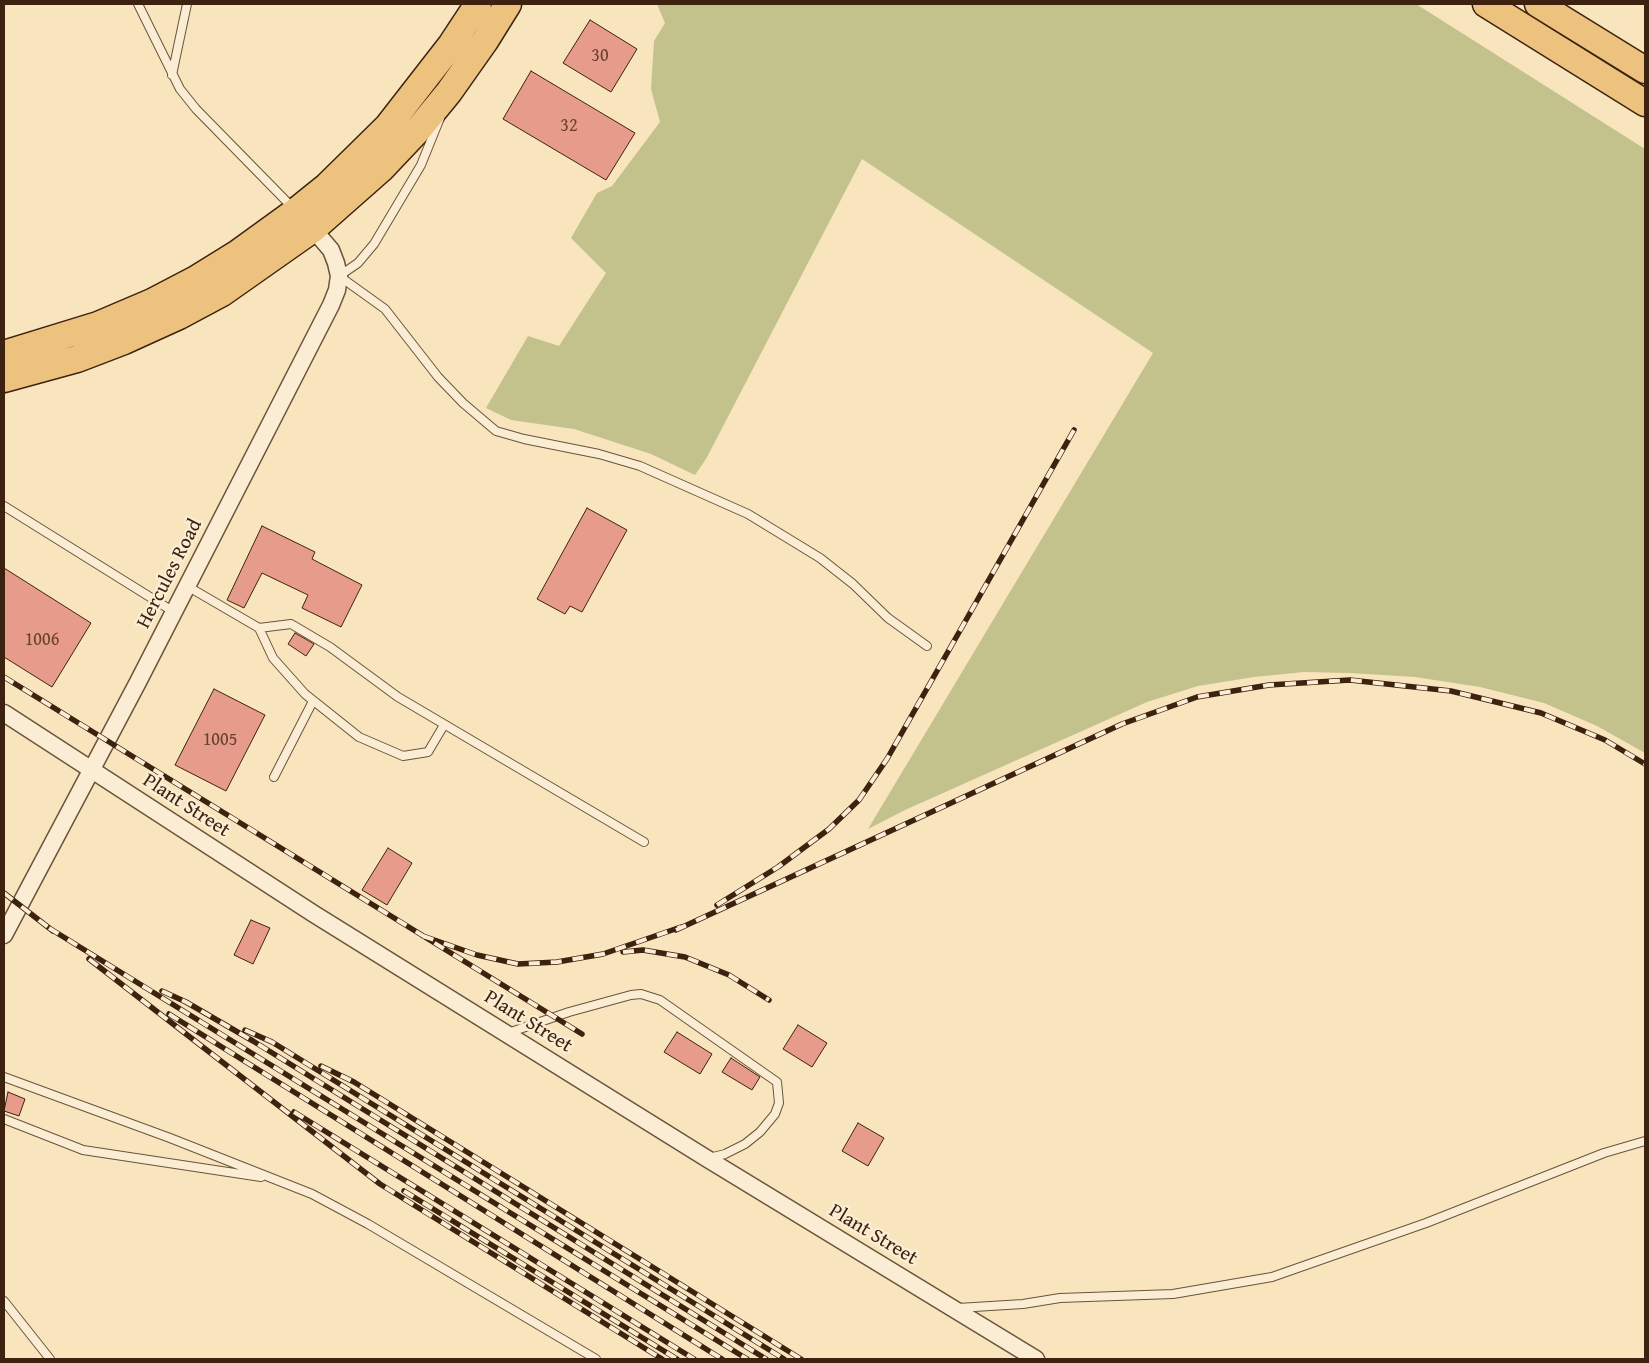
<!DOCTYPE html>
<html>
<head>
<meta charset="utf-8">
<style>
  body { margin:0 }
  #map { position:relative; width:1649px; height:1363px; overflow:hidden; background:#f8e4bd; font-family:"Gentium Book Plus",serif }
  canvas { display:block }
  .frame { position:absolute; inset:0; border:5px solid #3d230f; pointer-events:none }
</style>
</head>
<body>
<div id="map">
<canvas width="1649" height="1363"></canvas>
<div class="frame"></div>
</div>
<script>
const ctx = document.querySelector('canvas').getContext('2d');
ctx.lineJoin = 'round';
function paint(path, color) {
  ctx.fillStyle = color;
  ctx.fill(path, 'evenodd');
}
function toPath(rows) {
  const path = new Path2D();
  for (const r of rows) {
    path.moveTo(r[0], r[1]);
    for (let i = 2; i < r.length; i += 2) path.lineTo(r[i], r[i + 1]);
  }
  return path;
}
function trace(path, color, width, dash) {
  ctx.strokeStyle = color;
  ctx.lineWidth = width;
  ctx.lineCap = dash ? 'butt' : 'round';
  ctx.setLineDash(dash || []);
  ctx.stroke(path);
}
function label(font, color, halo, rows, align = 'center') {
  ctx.font = font + ' "Gentium Book Plus",serif';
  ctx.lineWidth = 5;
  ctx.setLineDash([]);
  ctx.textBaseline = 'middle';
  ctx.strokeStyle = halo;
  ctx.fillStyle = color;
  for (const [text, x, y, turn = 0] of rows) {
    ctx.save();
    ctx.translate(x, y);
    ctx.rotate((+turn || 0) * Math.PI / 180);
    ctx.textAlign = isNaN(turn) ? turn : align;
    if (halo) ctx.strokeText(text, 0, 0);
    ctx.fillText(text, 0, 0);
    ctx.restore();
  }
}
paint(toPath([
  [657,4,1416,4,1645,149,1645,753,1597,726,1544,703,1480,687,1415,677,1350,673,1304,672,1254,677,1198,686,1147,702,905,810,868,829,1153,353,862,159,706,459,695,475,651,454,574,429,511,420,486,408,528,336,559,346,606,273,571,238,597,193,612,186,660,122,651,89,654,41,665,23]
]), '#c3c28d');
const building = toPath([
  [590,20,637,49,611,92,563,63,590,20],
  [531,71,635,133,606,180,503,119,531,71],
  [587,508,627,530,582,612,570,606,565,614,537,599,587,508],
  [262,526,315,552,312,559,362,585,341,627,302,608,308,595,262,573,244,608,227,600,262,526],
  [4,568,91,623,52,687,4,657,4,568],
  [295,633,314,644,306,656,288,644,295,633],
  [214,689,265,715,226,791,175,765,214,689],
  [388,848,412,863,387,905,362,890,388,848],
  [251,920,270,928,253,964,234,955,251,920],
  [798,1025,827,1043,812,1067,783,1049,798,1025],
  [677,1032,712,1054,700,1074,664,1052,677,1032],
  [731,1058,760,1077,752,1090,722,1072,731,1058],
  [8,1092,25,1099,19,1116,4,1111,8,1092],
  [858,1123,884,1138,868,1166,842,1151,858,1123]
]);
paint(building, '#e79b8a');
trace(building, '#3d230f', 1);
const service = toPath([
  [138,4,180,89,196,109,293,208],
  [172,75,187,4],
  [440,118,421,165,374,244,358,263,339,276,385,309,438,377,463,403,496,431,524,439,599,454,640,466,748,514,820,558,853,584,888,618,927,646],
  [4,506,174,612],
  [187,586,259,628,291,624,330,647,398,697,644,842],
  [259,628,273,658,305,694,359,737,403,756,428,752,444,725],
  [274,777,313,701],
  [508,1033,569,1012,631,995,641,994,660,1000,777,1082,779,1103,775,1114,760,1132,745,1144,725,1154,709,1158],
  [4,1077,170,1138,312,1194,368,1224,596,1359],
  [4,1119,83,1150,261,1177],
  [4,1301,50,1359],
  [958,1308,1023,1304,1060,1298,1173,1294,1272,1277,1426,1223,1604,1153,1645,1141]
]);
const minor = toPath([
  [4,713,314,914,706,1158,1036,1359],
  [4,935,138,682,331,305,337,290,339,276,336,263,331,250,313,229]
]);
const trunk = toPath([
  [1486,4,1645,103],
  [1538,4,1645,70],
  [4,354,98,325,152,302,196,279,238,253,296,211,327,186,388,126,451,45,478,4],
  [4,379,77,359,124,341,179,316,222,293,313,229,381,169,417,131,449,92,485,41,508,4]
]);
trace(service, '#6c533a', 10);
trace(minor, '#6c533a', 19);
trace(trunk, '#3d230f', 29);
trace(service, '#faedd4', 8);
trace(minor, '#faedd4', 16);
trace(trunk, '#ecc27e', 26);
const rail = toPath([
  [4,677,582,1034],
  [4,893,53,931],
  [717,905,778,867,829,829,859,800,887,759,1074,430],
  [49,928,747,1359],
  [676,930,1122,724,1197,697,1269,685,1350,680,1451,691,1541,713,1605,740,1645,764],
  [423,936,477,955,518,964,557,962,603,954,681,927],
  [623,952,643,950,685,957,729,975,769,1000],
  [89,959,380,1184,662,1359],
  [162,991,186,1002,253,1041,766,1359],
  [169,1014,722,1359],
  [245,1030,272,1042,784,1359],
  [321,1066,354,1082,801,1359],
  [294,1112,694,1359],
  [404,1191,677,1359]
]);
trace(rail, '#3d230f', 5.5);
trace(rail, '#faedd4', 4, [11]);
label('18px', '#68412e', null, [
  ["30",600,56],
  ["32",569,126],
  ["1006",42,640],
  ["1005",220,740]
]);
label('20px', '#3d230f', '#faedd4', [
  ["Hercules Road",170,574,-63],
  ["Plant Street",186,806,33],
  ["Plant Street",528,1022,32],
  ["Plant Street",873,1235,31]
]);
</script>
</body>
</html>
